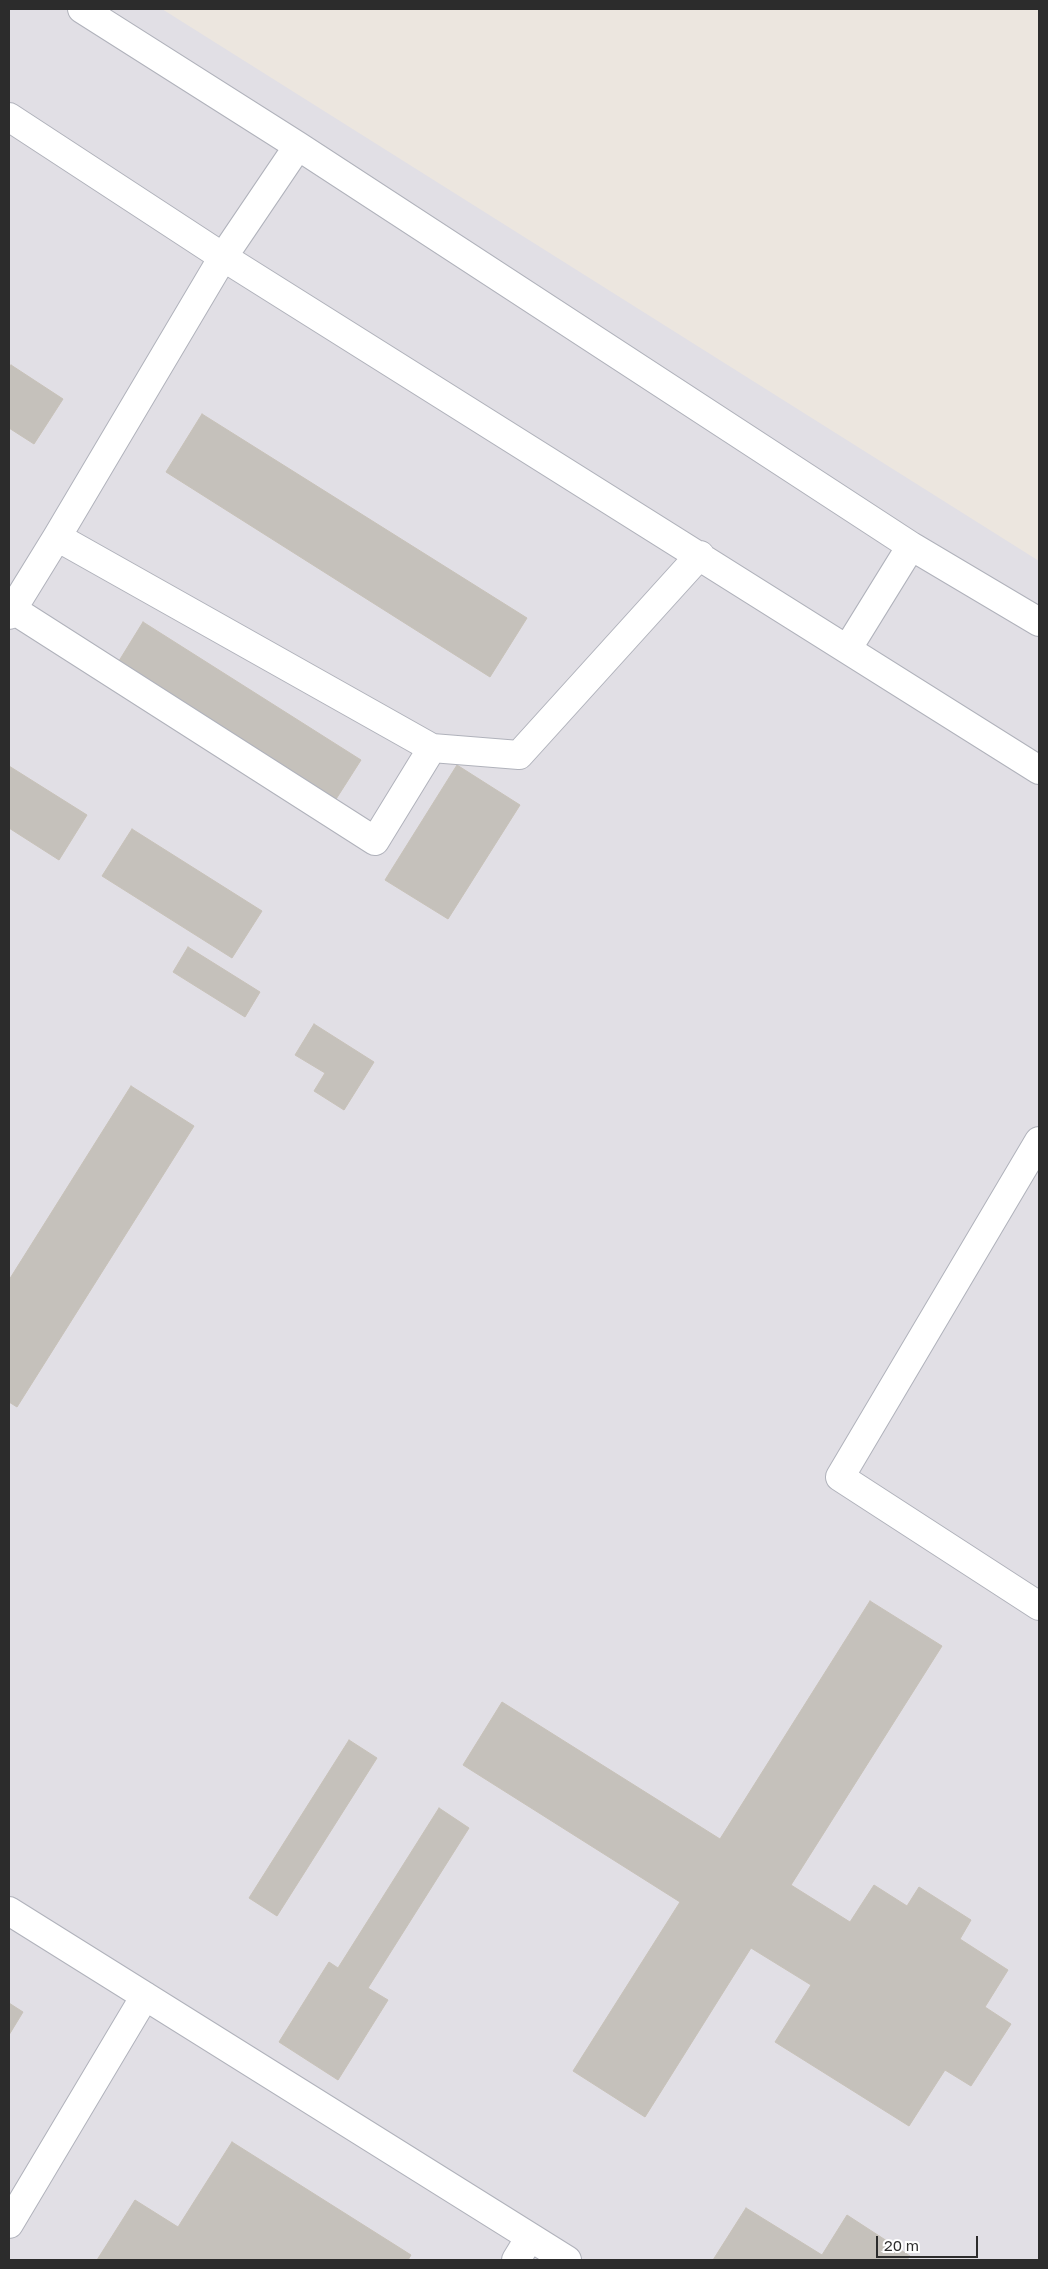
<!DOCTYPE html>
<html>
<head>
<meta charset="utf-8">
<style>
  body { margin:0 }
  #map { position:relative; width:1048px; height:2269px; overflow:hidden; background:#ece6df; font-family:"Golos Text",sans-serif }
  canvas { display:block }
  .frame { position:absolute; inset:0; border:10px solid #2c2c2c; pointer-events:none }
  .scale { position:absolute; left:876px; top:2236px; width:102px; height:22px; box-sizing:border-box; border:2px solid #2c2c2c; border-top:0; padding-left:6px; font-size:15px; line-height:18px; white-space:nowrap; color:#2c2c2c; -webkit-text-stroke:4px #fff; paint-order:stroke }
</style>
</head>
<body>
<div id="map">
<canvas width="1048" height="2269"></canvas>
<div class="frame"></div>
<div class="scale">20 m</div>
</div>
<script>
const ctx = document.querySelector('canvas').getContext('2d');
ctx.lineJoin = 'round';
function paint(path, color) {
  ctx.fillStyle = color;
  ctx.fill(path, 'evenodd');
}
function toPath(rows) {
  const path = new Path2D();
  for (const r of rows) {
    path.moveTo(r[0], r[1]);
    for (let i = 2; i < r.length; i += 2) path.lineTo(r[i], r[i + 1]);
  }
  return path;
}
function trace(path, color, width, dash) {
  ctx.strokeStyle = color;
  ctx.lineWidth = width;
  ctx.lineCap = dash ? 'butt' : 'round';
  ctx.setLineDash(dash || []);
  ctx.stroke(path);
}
paint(toPath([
  [9,9,162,9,1039,561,1039,2260,9,2260]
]), '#e1dfe5');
const building = toPath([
  [11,365,63,399,34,444,9,428,9,368,11,365],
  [202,414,527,618,490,677,166,472,202,414],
  [143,622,361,760,331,807,114,669,143,622],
  [457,765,520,805,448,919,385,880,457,765],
  [9,766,87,815,59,860,9,828,9,766],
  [132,829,262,911,232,958,102,876,132,829],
  [188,947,260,992,245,1017,173,972,188,947],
  [314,1024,374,1062,344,1110,314,1091,325,1073,295,1055,314,1024],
  [131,1086,194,1126,17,1407,9,1402,9,1280,131,1086],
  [870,1601,942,1646,791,1885,850,1922,874,1885,907,1906,919,1887,971,1920,960,1939,1008,1970,985,2007,1011,2024,971,2086,945,2070,909,2126,775,2042,811,1985,751,1948,645,2117,573,2071,680,1902,463,1765,502,1702,720,1839,870,1601],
  [349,1740,377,1758,277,1916,249,1898,349,1740],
  [439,1808,469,1828,368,1988,388,2000,338,2080,279,2042,329,1962,338,1968,439,1808],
  [9,2003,23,2012,9,2035,9,2003],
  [232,2142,411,2255,408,2260,97,2260,135,2200,178,2227,232,2142],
  [746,2208,822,2255,847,2215,910,2256,907,2260,713,2260,746,2208]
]);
paint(building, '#c5c1bb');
trace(building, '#c8c2b9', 1);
const minor = toPath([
  [82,9,298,146,911,546,1039,622],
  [9,117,223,257,1039,770],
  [12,609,375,841,432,748,57,537],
  [9,615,57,537,223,257,298,146],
  [848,648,911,546],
  [432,748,519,755,700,555],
  [1039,1141,840,1477,1039,1606],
  [9,1911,567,2260],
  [9,2224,145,1996],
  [516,2260,530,2237]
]);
trace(minor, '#b0b2bb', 30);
trace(minor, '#fff', 28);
</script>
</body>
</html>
